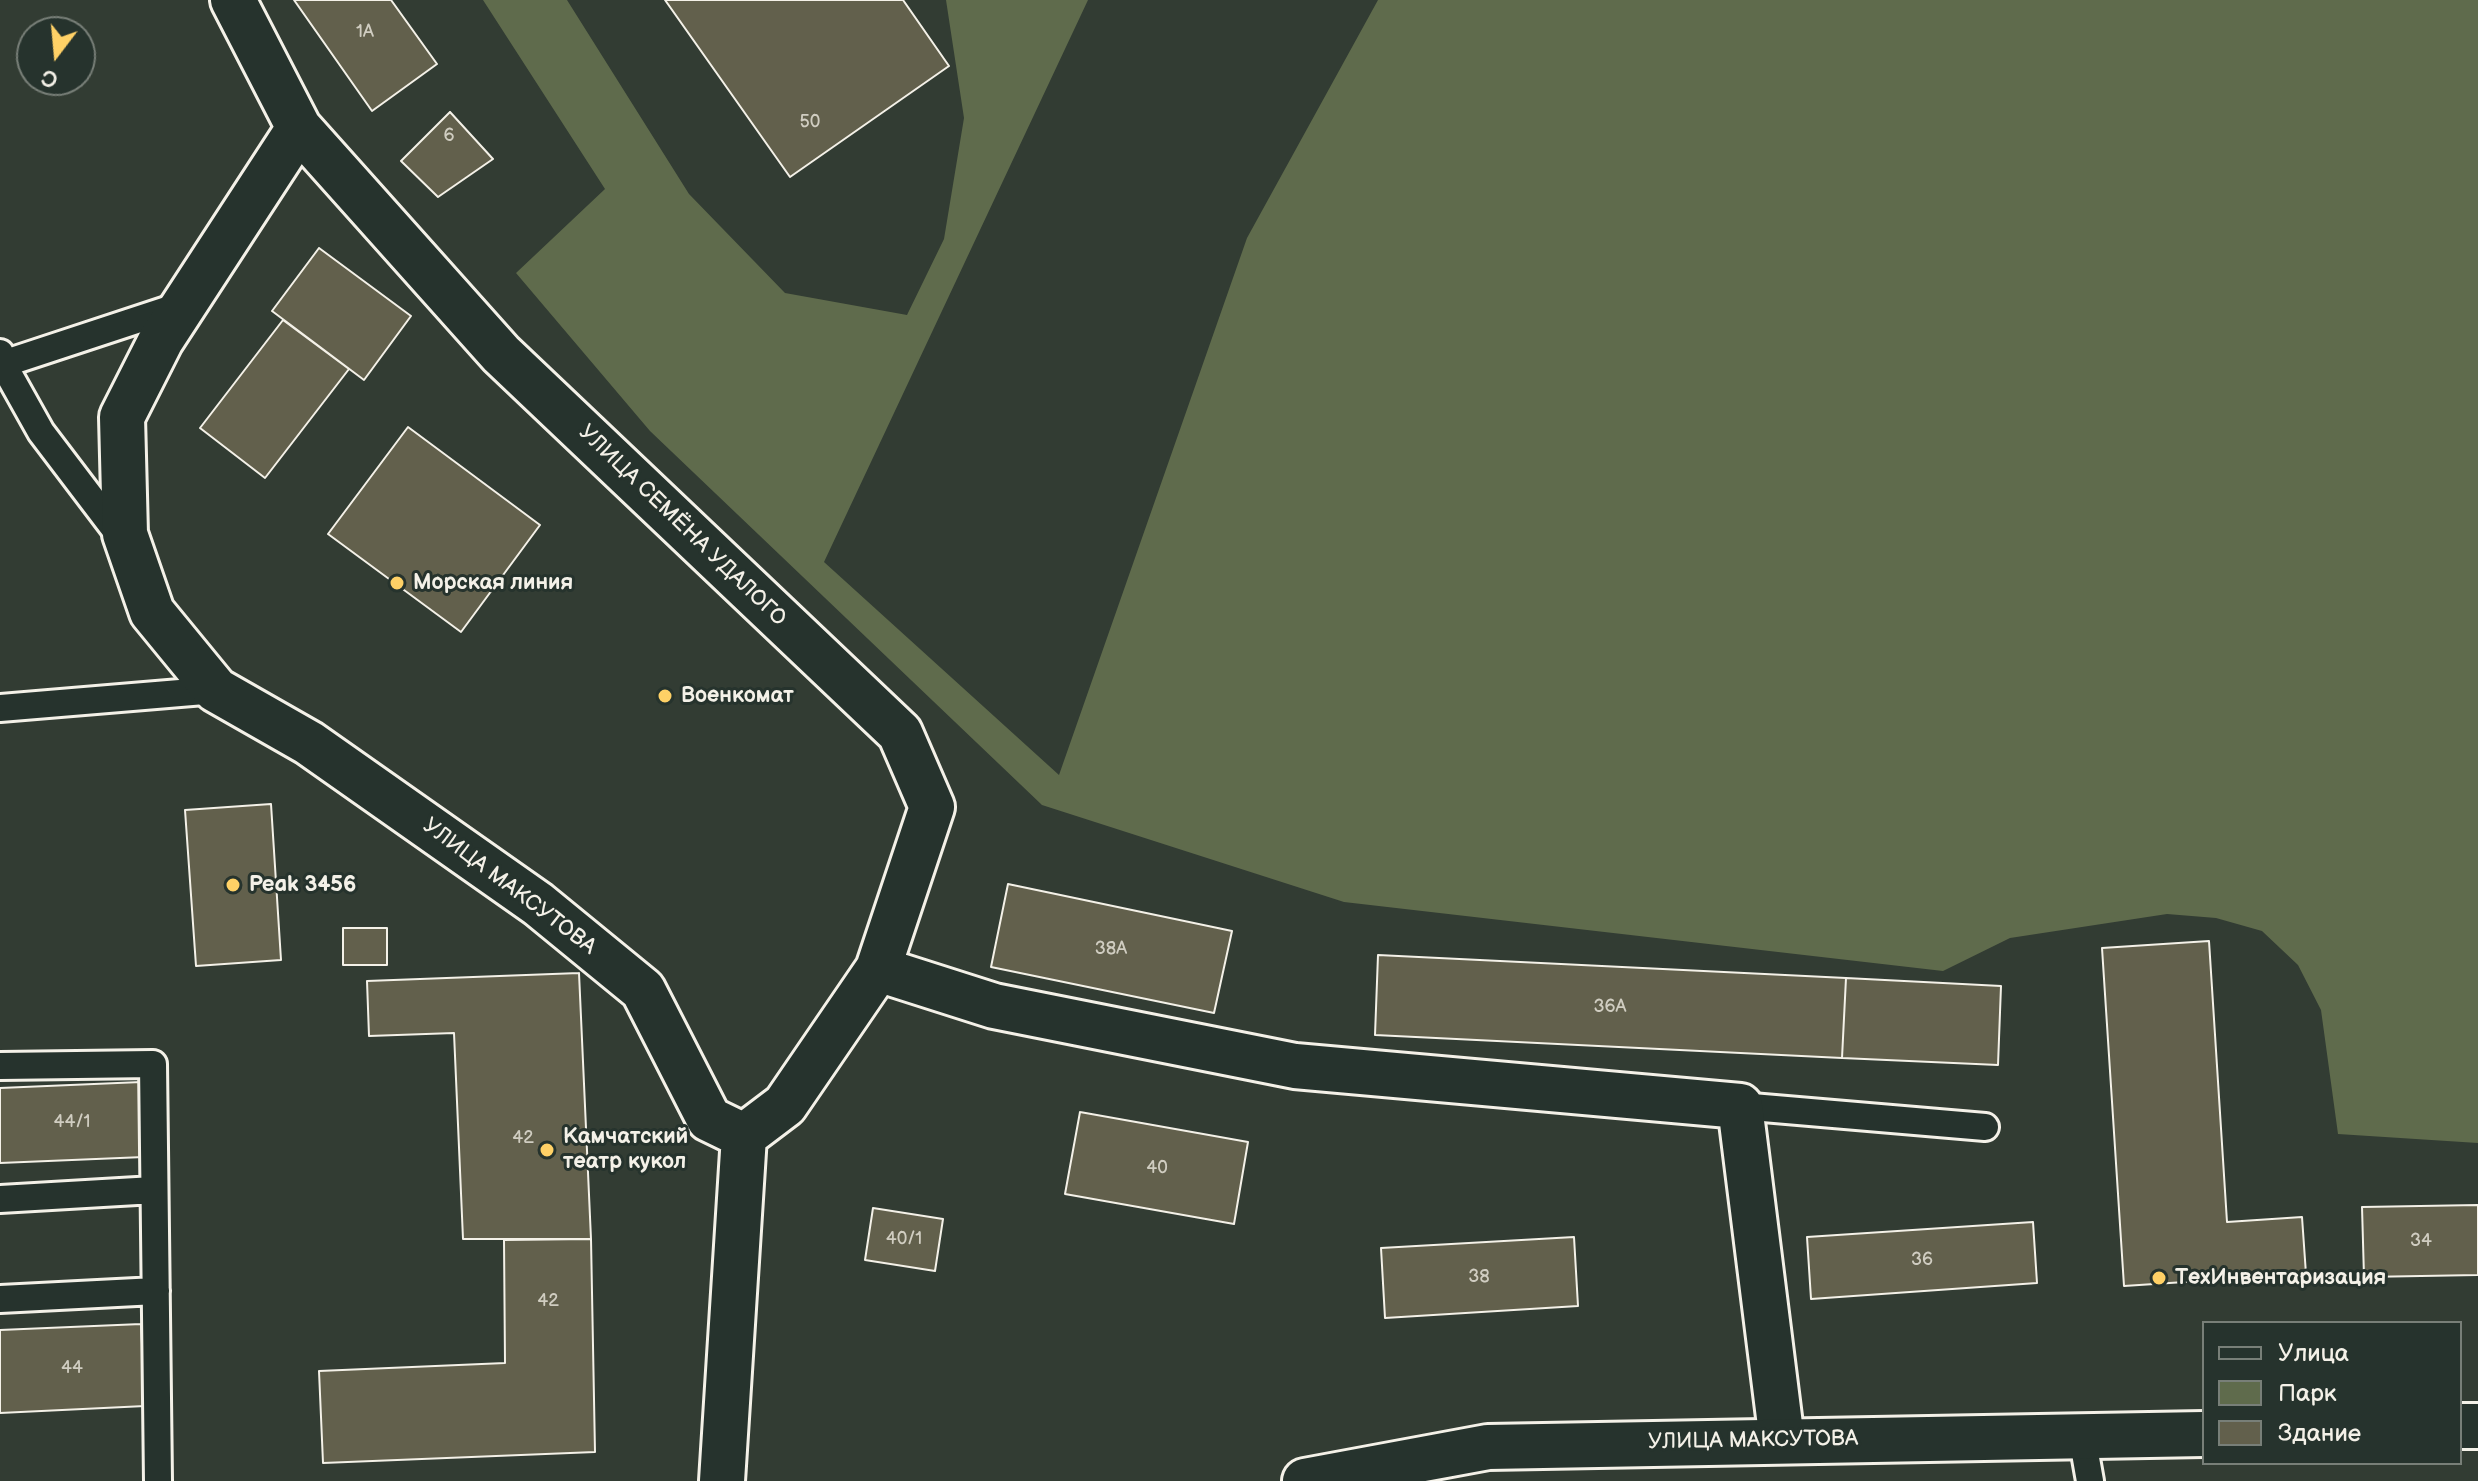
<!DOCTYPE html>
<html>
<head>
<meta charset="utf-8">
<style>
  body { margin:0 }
  #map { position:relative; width:2478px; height:1481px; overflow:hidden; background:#323c33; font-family:"Balsamiq Sans",sans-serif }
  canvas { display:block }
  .legend { position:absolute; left:2202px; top:1321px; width:260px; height:144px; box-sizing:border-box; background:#26332d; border:2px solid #787f78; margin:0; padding:10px 14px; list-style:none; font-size:24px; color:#f4f1e8 }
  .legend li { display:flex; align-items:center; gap:16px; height:40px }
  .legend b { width:40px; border:2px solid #787f78 }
  .north { position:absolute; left:16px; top:16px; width:80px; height:80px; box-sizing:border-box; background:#26332d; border:2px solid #787f78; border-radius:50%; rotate:196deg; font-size:22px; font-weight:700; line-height:32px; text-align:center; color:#f4f1e8 }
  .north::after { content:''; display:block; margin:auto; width:28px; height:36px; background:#ffd166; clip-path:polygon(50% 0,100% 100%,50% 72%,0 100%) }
</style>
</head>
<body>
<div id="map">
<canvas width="2478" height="1481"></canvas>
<ul class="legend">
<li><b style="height:10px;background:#26332d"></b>Улица</li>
<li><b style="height:22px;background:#5f6b4c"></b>Парк</li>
<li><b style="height:22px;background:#62604c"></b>Здание</li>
</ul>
<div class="north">С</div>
</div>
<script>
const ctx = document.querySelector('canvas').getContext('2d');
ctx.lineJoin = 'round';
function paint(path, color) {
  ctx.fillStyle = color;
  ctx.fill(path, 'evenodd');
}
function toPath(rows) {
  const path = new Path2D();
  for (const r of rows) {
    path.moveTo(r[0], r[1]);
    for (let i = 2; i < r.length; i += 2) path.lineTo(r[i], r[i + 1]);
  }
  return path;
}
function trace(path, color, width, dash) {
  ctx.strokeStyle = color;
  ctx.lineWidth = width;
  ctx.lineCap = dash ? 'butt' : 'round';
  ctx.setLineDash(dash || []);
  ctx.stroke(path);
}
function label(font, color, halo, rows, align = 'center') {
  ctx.font = font + ' "Balsamiq Sans",sans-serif';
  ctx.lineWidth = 6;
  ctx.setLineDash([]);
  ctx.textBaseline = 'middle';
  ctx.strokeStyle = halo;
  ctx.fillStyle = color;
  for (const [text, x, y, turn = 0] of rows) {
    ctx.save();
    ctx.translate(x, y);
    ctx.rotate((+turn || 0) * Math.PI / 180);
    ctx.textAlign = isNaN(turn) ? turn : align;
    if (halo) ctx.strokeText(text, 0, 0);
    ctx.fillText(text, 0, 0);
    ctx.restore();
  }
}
paint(toPath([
  [483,0,567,0,689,194,785,293,907,315,944,239,964,118,946,0,1088,0,824,562,1059,775,1247,238,1378,0,2478,0,2478,1143,2338,1134,2321,1010,2298,965,2262,931,2216,918,2167,914,2010,938,1943,971,1344,902,1042,805,650,431,516,273,605,189]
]), '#5f6b4c');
const building = toPath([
  [294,0,391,0,437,64,372,111,294,0],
  [665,0,903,0,949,66,790,177,665,0],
  [450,112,493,159,438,197,401,161,450,112],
  [319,248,411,316,364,380,272,311,319,248],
  [283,320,349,369,265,478,200,428,283,320],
  [408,427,540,525,461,632,328,534,408,427],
  [271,804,281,960,196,966,185,810,271,804],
  [1008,884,1232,931,1214,1013,991,967,1008,884],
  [343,928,387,928,387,965,343,965,343,928],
  [2209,941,2227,1222,2302,1217,2306,1274,2124,1286,2102,948,2209,941],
  [1378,955,1846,978,1842,1058,1375,1035,1378,955],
  [579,973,591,1239,463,1239,454,1033,369,1036,367,981,579,973],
  [1846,978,2001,986,1998,1065,1842,1058,1846,978],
  [141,1082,144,1157,0,1163,0,1088,141,1082],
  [1080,1112,1248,1142,1234,1224,1065,1194,1080,1112],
  [2478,1205,2478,1275,2364,1277,2362,1207,2478,1205],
  [873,1208,943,1219,935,1271,865,1260,873,1208],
  [2033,1222,2037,1283,1811,1299,1807,1237,2033,1222],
  [1574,1237,1578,1306,1385,1318,1381,1248,1574,1237],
  [591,1239,595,1452,323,1463,319,1371,505,1363,504,1240,591,1239],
  [141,1324,145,1406,0,1413,0,1330,141,1324]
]);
paint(building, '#62604c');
trace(building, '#f4f1e8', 2);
const lane = toPath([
  [0,353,3,364,41,432,123,540],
  [3,364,182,305],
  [0,708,216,690],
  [0,1066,153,1064,158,1481],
  [1740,1106,1985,1127],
  [0,1199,154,1190],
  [0,1299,156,1291],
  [2082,1436,2090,1481]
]);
const street = toPath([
  [233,0,299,128,501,354,900,733,932,807,878,969,785,1105,744,1136,722,1481],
  [299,128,161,340,122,417,125,534,152,612,216,690,309,743,538,904,643,990,709,1119,744,1136],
  [878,969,994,1006,1295,1066,1740,1106,1782,1441]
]);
const secondary = toPath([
  [2460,1426,2478,1426],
  [1305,1481,1488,1447,2204,1434]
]);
trace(lane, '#f4f1e8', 32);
trace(street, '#f4f1e8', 50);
trace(secondary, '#f4f1e8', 50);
trace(lane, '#26332d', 26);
trace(street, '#26332d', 44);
trace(secondary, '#26332d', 44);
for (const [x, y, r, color] of [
  [397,583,8,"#ffd166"],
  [665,696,8,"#ffd166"],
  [233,885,8,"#ffd166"],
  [547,1150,8,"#ffd166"],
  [2159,1278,8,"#ffd166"]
]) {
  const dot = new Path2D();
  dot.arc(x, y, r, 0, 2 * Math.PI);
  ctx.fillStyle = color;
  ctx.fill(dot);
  trace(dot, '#26332d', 3);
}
label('18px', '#d0cdc1', null, [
  ["1А",365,32],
  ["50",810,122],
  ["6",449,136],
  ["38А",1111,949],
  ["36А",1610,1007],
  ["44/1",72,1122],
  ["42",523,1138],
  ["40",1157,1168],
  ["40/1",904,1239],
  ["34",2421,1241],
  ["36",1922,1260],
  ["38",1479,1277],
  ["42",548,1301],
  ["44",72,1368]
]);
label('22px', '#f4f1e8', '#26332d', [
  ["УЛИЦА СЕМЁНА УДАЛОГО",682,526,44],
  ["УЛИЦА МАКСУТОВА",509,887,37],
  ["УЛИЦА МАКСУТОВА",1753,1441,-1]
]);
label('bold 22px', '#f4f1e8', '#26332d', [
  ["Морская линия",413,583],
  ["Военкомат",681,696],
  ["Peak 3456",249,885],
  ["Камчатский",563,1137],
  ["театр кукол",563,1162],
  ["ТехИнвентаризация",2175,1278]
], 'left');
</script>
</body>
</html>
